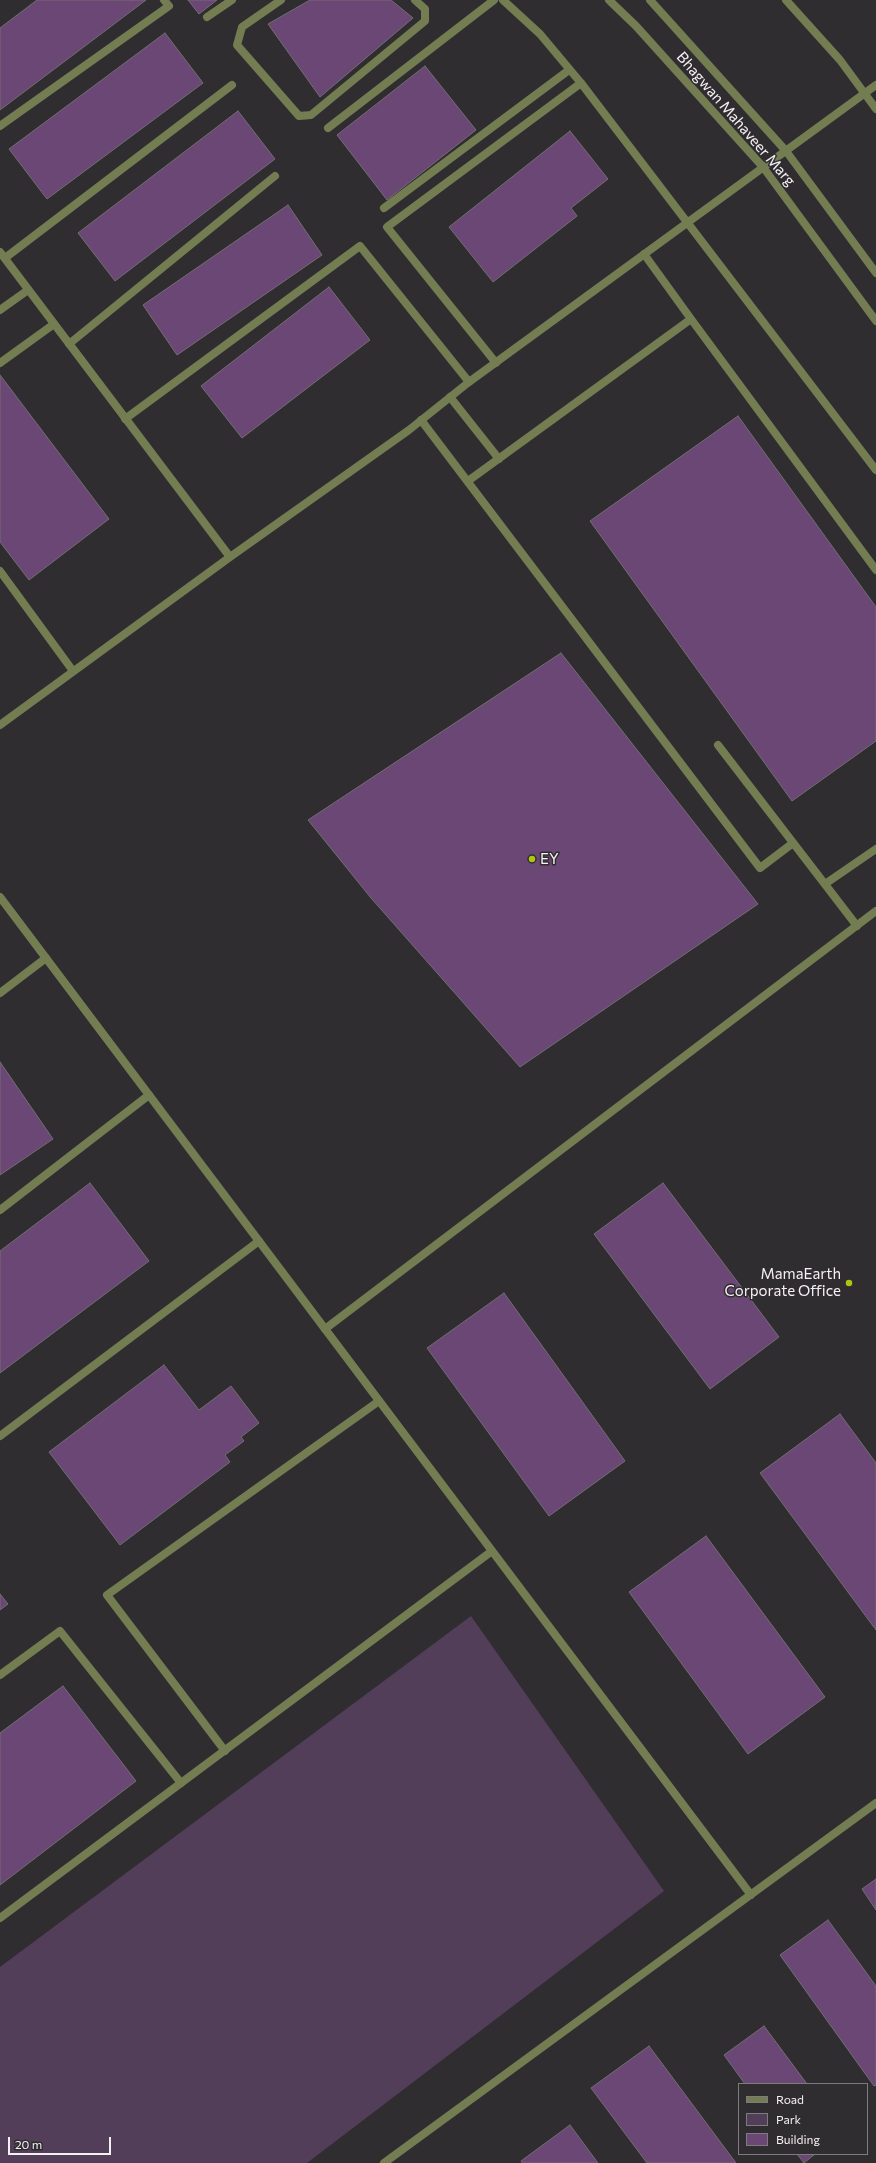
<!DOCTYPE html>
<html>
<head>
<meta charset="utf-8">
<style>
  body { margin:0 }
  #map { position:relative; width:876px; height:2163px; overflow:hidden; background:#302d31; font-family:Commissioner,sans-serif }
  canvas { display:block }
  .legend { position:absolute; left:738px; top:2083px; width:130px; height:72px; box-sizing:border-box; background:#302d31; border:1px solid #7e7b7f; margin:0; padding:5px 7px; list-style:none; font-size:12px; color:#f4f1f4 }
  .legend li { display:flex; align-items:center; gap:8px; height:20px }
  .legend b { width:20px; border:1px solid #7e7b7f }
  .scale { position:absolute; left:8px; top:2137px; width:103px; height:18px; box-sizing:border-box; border:2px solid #f4f1f4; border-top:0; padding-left:5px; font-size:12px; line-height:14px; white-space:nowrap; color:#f4f1f4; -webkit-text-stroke:3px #302d31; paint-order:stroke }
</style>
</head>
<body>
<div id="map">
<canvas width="876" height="2163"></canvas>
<ul class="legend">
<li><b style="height:5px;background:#737d51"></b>Road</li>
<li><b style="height:11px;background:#533e5a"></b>Park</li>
<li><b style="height:11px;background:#6a4774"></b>Building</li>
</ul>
<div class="scale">20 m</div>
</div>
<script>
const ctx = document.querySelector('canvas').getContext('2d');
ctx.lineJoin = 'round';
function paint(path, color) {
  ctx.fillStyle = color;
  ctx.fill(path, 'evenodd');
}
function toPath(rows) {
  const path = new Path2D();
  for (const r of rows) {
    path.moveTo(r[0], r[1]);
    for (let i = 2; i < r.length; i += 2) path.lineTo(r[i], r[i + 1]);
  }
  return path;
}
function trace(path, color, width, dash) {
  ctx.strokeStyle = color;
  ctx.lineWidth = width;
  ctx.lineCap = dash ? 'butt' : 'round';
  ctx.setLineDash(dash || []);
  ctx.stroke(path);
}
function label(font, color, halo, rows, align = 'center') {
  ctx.font = font + ' Commissioner,sans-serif';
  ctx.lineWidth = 3;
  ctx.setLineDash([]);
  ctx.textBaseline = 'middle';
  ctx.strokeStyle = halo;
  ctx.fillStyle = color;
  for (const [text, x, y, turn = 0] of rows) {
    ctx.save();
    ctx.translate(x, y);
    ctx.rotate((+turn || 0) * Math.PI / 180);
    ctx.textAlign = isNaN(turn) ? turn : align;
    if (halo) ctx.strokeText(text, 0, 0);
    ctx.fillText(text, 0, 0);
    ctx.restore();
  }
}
paint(toPath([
  [471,1616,664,1891,307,2163,0,2163,0,1967]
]), '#533e5a');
const building = toPath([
  [37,0,146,0,0,110,0,28,37,0],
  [188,0,217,0,199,14,188,0],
  [310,0,391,0,413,18,320,97,268,24,310,0],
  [165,33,203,83,47,199,9,149,165,33],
  [425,66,476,130,387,200,337,135,425,66],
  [238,111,275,159,115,281,78,233,238,111],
  [570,131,608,179,571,208,577,216,493,282,449,227,570,131],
  [288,205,322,255,177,355,143,305,288,205],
  [329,287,370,340,242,438,201,386,329,287],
  [0,375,109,519,29,580,0,542,0,375],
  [738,416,876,607,876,741,792,801,590,521,738,416],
  [561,653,758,904,520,1067,371,898,308,820,561,653],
  [0,1062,53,1139,0,1175,0,1062],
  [90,1183,149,1261,0,1373,0,1251,90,1183],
  [663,1183,779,1337,710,1389,594,1234,663,1183],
  [504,1293,625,1461,549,1516,427,1348,504,1293],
  [164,1365,199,1410,231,1386,259,1423,241,1437,244,1441,225,1455,230,1462,120,1545,49,1452,164,1365],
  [840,1414,876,1463,876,1630,760,1473,840,1414],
  [706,1536,825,1697,748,1754,629,1592,706,1536],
  [0,1594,8,1604,0,1610,0,1594],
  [63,1686,136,1781,0,1885,0,1733,63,1686],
  [876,1879,876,1910,862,1889,876,1879],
  [828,1920,876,1986,876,2085,874,2086,780,1955,828,1920],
  [764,2026,807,2084,745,2084,724,2055,764,2026],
  [649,2046,736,2163,647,2163,591,2088,649,2046],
  [570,2125,598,2163,522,2163,521,2161,570,2125],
  [797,2154,815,2154,804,2163,797,2154]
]);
paint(building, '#6a4774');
trace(building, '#726e73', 1);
trace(toPath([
  [281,0,242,27,237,45,299,116,311,115,425,21,425,9,415,0],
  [207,17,232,0],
  [0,126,169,6,164,0],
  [328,128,494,0],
  [384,208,569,70],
  [5,258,232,85],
  [0,310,28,290],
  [691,319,876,570],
  [69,344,275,176],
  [0,363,54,324],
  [496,363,387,227,581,83],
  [450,397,499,459],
  [125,419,360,246,469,382],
  [421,420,760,868,793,843],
  [468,481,691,319,644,254],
  [0,571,73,671],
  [718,745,857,926],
  [825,884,876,849],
  [0,993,46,958],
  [0,1210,149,1095],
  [325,1329,876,911],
  [0,1436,259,1241],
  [0,1675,60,1631,181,1783],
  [225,1751,107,1595,379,1401]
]), '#737d51', 8);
trace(toPath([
  [503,0,540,34,581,83,876,470],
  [786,0,840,60,876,109],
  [0,252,230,557],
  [0,725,230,557,409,430,469,382,876,85],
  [0,897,751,1895],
  [0,1918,492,1551],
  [384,2163,876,1803]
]), '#737d51', 8);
trace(toPath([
  [609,0,636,26,763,167,876,321],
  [650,0,786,151,876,273]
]), '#737d51', 8);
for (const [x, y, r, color] of [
  [532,859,4,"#adc60f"],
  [849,1283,4,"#adc60f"]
]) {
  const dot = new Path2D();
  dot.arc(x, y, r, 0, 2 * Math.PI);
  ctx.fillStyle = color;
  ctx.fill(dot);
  trace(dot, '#302d31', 1.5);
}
label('15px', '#f4f1f4', '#302d31', [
  ["Bhagwan Mahaveer Marg",736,119,49]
]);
label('15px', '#f4f1f4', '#302d31', [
  ["EY",540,859],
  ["MamaEarth",841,1274,"right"],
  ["Corporate Office",841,1291,"right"]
], 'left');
</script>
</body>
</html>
